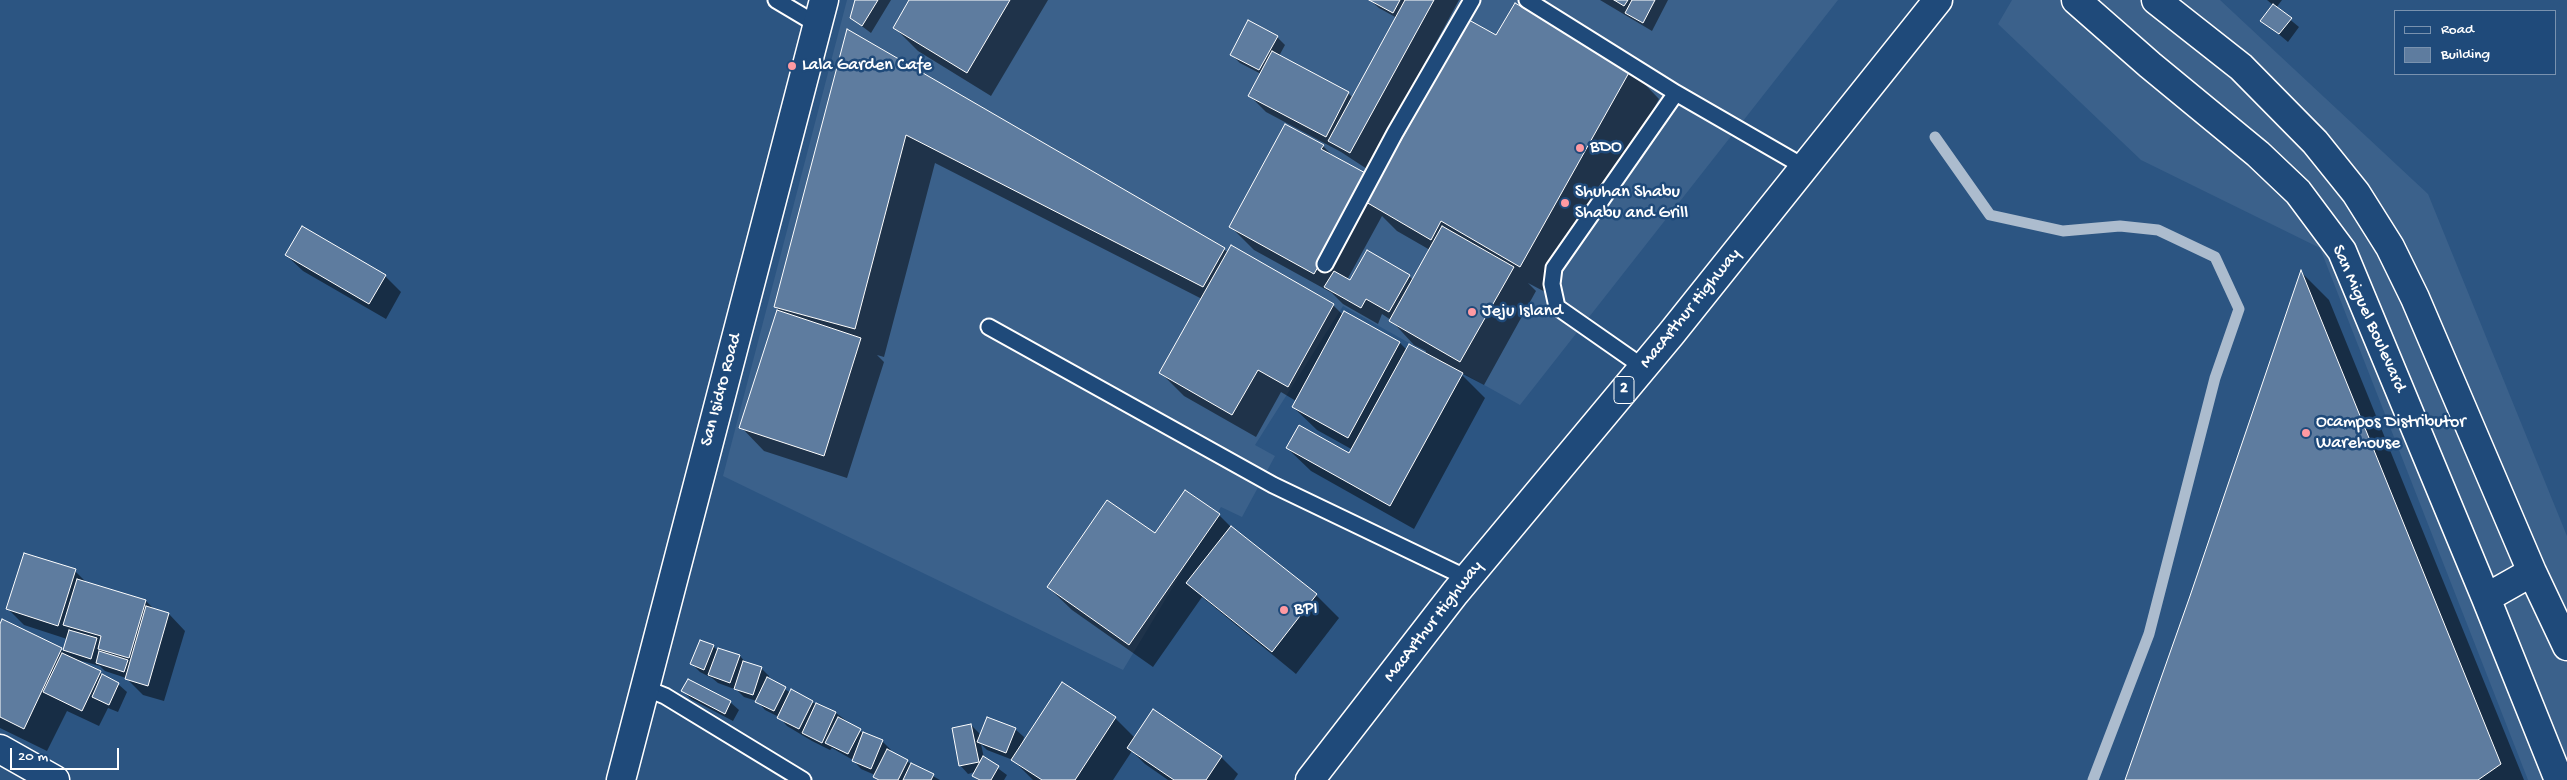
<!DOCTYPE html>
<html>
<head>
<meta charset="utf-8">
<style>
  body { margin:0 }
  #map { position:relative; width:2567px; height:780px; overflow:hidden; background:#2c5582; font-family:"Gochi Hand",sans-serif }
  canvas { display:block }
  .legend { position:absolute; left:2394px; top:10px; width:162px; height:65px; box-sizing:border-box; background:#1f4a7a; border:1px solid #7992af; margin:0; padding:6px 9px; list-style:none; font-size:15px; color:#fff }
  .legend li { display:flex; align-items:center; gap:10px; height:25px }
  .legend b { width:25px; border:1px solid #7992af }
  .scale { position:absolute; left:10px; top:748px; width:109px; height:22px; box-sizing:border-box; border:2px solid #fff; border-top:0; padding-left:6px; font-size:15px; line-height:18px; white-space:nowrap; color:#fff; -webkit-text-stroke:4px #1f4a7a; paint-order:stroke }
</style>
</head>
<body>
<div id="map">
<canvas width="2567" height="780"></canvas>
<ul class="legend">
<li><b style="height:6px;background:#1f4a7a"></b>Road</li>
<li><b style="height:14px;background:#5e7c9f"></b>Building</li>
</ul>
<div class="scale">20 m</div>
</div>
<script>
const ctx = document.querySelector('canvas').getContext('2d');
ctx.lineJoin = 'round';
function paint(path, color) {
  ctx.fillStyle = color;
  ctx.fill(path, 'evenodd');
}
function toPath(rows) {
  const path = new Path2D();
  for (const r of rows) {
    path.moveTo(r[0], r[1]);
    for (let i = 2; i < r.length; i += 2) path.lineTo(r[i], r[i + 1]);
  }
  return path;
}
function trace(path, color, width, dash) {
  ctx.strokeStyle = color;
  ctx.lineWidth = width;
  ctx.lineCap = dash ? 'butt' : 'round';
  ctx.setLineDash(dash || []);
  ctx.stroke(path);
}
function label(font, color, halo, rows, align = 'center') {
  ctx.font = font + ' "Gochi Hand",sans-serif';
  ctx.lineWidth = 5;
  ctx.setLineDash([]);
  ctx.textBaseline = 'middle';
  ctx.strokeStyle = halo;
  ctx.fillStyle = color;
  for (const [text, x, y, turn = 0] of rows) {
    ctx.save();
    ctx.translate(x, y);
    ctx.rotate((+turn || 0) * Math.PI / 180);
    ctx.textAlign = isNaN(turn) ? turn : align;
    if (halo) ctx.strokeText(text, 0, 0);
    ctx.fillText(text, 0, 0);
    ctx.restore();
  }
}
paint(toPath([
  [847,0,1838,0,1520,405,1343,306,1255,445,1275,456,1242,517,1221,507,1123,670,723,476],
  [2012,0,2220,0,2428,194,2567,536,2567,780,2528,780,2320,248,2141,160,1998,24]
]), '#3b618b');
paint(toPath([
  [856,0,891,0,871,33,851,18],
  [911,0,1048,0,991,96,918,51,894,27],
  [1370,0,1459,0,1367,169,1341,152,1266,112,1250,96,1261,74,1240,63,1231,54,1277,37,1285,45,1279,56,1348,93,1353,98,1397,18,1379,8],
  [1600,0,1668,0,1652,31],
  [2267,0,2282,0,2276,8,2299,27,2288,42,2262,20,2273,5],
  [848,31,1228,252,1232,247,1333,305,1343,315,1345,313,1400,343,1407,350,1425,354,1426,351,1414,345,1391,320,1382,314,1378,324,1343,304,1332,293,1254,250,1231,227,1323,146,1334,157,1377,186,1497,37,1631,70,1659,99,1549,294,1528,283,1536,291,1484,385,1459,372,1485,398,1414,529,1311,471,1287,448,1350,455,1353,450,1317,430,1293,407,1296,401,1281,392,1256,437,1184,396,1161,373,1202,299,935,163,884,357,877,355,884,362,847,478,764,451,741,427,778,309,775,306],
  [1382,216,1397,231,1430,250,1413,280,1409,276,1350,281,1347,280],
  [286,255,385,276,401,292,386,319,303,271],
  [2301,272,2329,300,2524,780,2126,780,2191,596],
  [1219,515,1236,532,1316,595,1339,618,1296,674,1202,597,1153,667,1072,610,1048,587,1155,535],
  [75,571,87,583,146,601,155,610,169,614,185,631,164,701,143,695,126,678,105,671,100,666,78,660,118,684,127,692,118,712,108,708,99,726,67,711,47,751,0,728,0,627,64,651,67,639,24,625,7,608],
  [700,641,714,647,718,651,740,656,747,664,761,668,769,676,768,679,791,693,836,713,864,734,883,742,891,750,890,752,940,780,878,780,875,775,861,769,853,760,832,748,830,750,812,741,787,726,779,717,765,710,757,701,744,697,737,690,718,683,712,678,700,672,692,664],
  [683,691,730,702,739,710,733,721,691,699],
  [1154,711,1221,757,1238,774,1234,780,1168,780,1145,764,1132,751,1113,780,1033,780,1013,760,987,750,981,744,984,758,1007,775,1004,780,978,780,974,775,975,772,968,774,960,765,971,725,979,733,980,739,1015,729,1024,737,1021,747,1115,718,1135,738]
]), '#0007');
trace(toPath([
  [1935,137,1990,215,2063,231,2120,226,2158,230,2215,257,2239,309,2215,378,2149,634,2093,780]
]), '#acbcce', 11);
const building = toPath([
  [855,0,878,0,862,26,850,18,855,0],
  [909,0,1010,0,967,73,893,28,909,0],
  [1369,0,1400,0,1393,13,1369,0],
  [1405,0,1434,0,1350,153,1328,141,1405,0],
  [1614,0,1628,0,1624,6,1614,0],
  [1632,0,1655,0,1643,23,1625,13,1632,0],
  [1515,3,1631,69,1520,267,1441,221,1431,240,1366,202,1469,20,1496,35,1515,3],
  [2273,4,2292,18,2279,34,2260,21,2273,4],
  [1248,20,1278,36,1259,70,1230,55,1248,20],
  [847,29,1225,248,1203,287,906,135,855,329,774,307,847,29],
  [1272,51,1349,92,1326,137,1248,96,1272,51],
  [1285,124,1324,145,1321,149,1369,175,1314,274,1229,227,1285,124],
  [302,226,386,275,369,304,285,255,302,226],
  [1442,226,1514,267,1460,362,1389,321,1442,226],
  [1231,245,1334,304,1288,387,1258,370,1232,415,1159,373,1231,245],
  [1367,250,1410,275,1389,312,1366,299,1361,308,1324,287,1334,271,1350,280,1367,250],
  [2301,270,2501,764,2478,780,2125,780,2190,596,2301,270],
  [777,310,861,338,824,456,739,428,777,310],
  [1344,311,1400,342,1348,438,1292,407,1344,311],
  [1409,344,1463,373,1390,506,1286,448,1299,425,1349,453,1409,344],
  [1185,490,1220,514,1129,645,1047,587,1107,500,1155,533,1185,490],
  [1231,526,1317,594,1272,652,1186,583,1231,526],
  [24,553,76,569,58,626,6,609,24,553],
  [77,579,146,600,129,658,98,649,101,636,63,625,77,579],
  [146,606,169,613,148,686,125,679,146,606],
  [2,619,62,648,24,729,0,717,0,624,2,619],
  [69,630,97,638,91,659,63,650,69,630],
  [700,640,714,645,704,670,690,664,700,640],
  [718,648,740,655,730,683,708,675,718,648],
  [99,651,128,660,124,672,96,663,99,651],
  [62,653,101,671,82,711,43,692,62,653],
  [743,661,762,667,753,695,734,689,743,661],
  [102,674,119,683,109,705,92,697,102,674],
  [767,677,786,687,774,711,755,702,767,677],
  [688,679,731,701,725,714,681,691,688,679],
  [1062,682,1116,717,1075,780,1042,780,1011,760,1062,682],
  [791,689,813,701,799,729,777,718,791,689],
  [816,703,836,712,822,743,802,733,816,703],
  [1153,709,1222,756,1206,780,1174,780,1127,748,1153,709],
  [838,717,861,729,848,754,825,743,838,717],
  [987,717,1016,728,1006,753,977,742,987,717],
  [971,724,979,762,959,766,952,728,971,724],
  [863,732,883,740,871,769,852,761,863,732],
  [887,749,908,760,898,780,879,780,873,777,887,749],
  [983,756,999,766,991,780,980,780,972,776,983,756],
  [911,763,934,774,931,780,903,780,911,763]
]);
paint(building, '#5e7c9f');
trace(building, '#fff', 1);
const service = toPath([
  [776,0,818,25],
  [1527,0,1676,93,1806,168],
  [1325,264,1395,133,1472,0],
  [989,327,1273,485,1467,578],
  [1643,367,1557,307,1552,284,1554,268,1676,93],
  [645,688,665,696,803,780]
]);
const minor = toPath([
  [2076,0,2150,65,2258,154,2298,192,2342,251,2486,598,2559,780],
  [2156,0,2241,67,2315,142,2356,193,2390,247,2415,298,2532,572,2567,646],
  [2486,598,2532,572]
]);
const tertiary = toPath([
  [0,749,55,780]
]);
const secondary = toPath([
  [621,780,824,0]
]);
const trunk = toPath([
  [1310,780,1455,593,1671,334,1938,0]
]);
trace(service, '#fff', 19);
trace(minor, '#fff', 31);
trace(tertiary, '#fff', 31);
trace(secondary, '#fff', 31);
trace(trunk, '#fff', 31);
trace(service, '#1f4a7a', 15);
trace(minor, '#1f4a7a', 28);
trace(tertiary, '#1f4a7a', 28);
trace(secondary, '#1f4a7a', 28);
trace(trunk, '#1f4a7a', 28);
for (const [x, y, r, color] of [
  [792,66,5,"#ff9aa2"],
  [1580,148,5,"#ff9aa2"],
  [1565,203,5,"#ff9aa2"],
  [1472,312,5,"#ff9aa2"],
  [2306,433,5,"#ff9aa2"],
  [1284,610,5,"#ff9aa2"]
]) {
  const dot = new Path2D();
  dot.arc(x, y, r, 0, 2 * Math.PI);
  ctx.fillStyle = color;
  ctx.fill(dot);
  trace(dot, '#1f4a7a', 2);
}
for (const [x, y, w] of [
  [1624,390,20]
]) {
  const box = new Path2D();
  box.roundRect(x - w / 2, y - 13.5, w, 27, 4);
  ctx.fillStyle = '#1f4a7a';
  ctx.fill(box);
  trace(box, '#fff', 1);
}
label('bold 16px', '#fff', null, [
  ["2",1624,390]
]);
label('18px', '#fff', '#1f4a7a', [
  ["Lala Garden Cafe",802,66],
  ["BDO",1590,148],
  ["Shuhan Shabu",1575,193],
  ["Shabu and Grill",1575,214],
  ["Jeju Island",1482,312],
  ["Ocampos Distributor",2316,423],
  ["Warehouse",2316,444],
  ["BPI",1294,610]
], 'left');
label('18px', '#fff', '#1f4a7a', [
  ["MacArthur Highway",1691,309,-51],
  ["San Miguel Boulevard",2368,319,66],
  ["San Isidro Road",722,390,-75],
  ["MacArthur Highway",1434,622,-52]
]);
</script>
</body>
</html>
